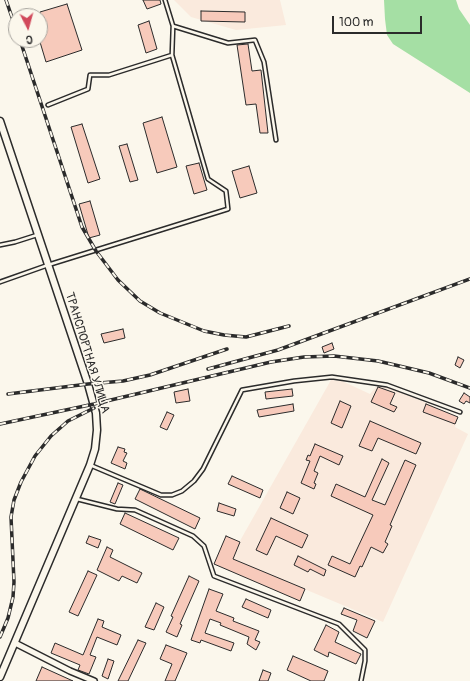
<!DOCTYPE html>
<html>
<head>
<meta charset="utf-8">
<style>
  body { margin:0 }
  #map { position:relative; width:470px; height:681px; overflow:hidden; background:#fbf7ec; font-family:Pangolin,sans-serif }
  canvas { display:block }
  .north { position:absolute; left:8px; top:8px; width:40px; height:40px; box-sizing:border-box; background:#fbf7ec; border:1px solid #a8a59f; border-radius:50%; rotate:174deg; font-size:11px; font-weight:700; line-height:16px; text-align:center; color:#2b2b2b }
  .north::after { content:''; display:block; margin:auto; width:14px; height:18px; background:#d1495b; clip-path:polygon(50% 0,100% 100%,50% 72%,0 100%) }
  .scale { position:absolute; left:332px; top:16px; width:90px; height:18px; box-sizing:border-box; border:2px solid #2b2b2b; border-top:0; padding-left:5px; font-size:12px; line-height:14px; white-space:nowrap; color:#2b2b2b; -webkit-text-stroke:3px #fbf7ec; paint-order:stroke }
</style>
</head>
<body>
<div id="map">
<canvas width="470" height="681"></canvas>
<div class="north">С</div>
<div class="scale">100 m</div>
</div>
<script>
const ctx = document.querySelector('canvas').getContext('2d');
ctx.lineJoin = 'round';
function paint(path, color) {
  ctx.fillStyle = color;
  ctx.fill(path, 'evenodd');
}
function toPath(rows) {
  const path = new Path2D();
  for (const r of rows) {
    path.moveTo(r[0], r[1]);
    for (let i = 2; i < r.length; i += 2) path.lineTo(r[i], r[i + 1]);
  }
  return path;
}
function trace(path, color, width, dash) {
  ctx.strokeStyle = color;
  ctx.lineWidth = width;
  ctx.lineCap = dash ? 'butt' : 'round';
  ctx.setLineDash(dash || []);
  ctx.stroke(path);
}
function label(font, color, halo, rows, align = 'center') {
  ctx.font = font + ' Pangolin,sans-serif';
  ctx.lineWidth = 3;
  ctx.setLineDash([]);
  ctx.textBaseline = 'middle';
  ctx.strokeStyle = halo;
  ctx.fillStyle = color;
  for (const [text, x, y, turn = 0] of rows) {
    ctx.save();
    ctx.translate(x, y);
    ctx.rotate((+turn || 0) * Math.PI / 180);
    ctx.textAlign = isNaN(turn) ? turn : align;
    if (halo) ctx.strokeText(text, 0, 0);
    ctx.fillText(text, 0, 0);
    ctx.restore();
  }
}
paint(toPath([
  [174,0,280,0,286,25,236,30,191,17],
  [331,380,342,381,370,394,376,387,384,386,422,401,458,418,455,427,468,434,383,622,233,559,241,539]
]), '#faeadd');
paint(toPath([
  [384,0,456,0,459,9,470,25,470,93,393,44,387,35,385,19]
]), '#a5dfa4');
const building = toPath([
  [143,0,160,0,161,4,147,9,143,0],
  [67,4,82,50,46,62,40,42,40,12,67,4],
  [201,11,245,12,245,22,201,21,201,11],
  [149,21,157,49,146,53,138,25,149,21],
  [248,44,252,71,261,70,268,133,260,133,256,104,246,105,237,45,248,44],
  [162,117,177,167,157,173,143,123,162,117],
  [82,124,100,179,88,183,71,127,82,124],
  [127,144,138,180,130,182,119,146,127,144],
  [199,163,207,190,194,194,186,166,199,163],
  [249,166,257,193,240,198,232,171,249,166],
  [90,201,100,235,89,238,79,204,90,201],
  [123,329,125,338,104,343,101,334,123,329],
  [332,343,334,349,324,353,322,347,332,343],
  [458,357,464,360,460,368,455,365,458,357],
  [378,387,395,393,390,404,397,407,394,412,371,402,378,387],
  [188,389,190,401,176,403,174,392,188,389],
  [292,389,293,396,266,399,265,392,292,389],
  [464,393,470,397,470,403,466,401,464,404,459,401,464,393],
  [340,401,351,406,342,428,331,423,340,401],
  [293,404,294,411,259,417,257,410,293,404],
  [426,404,458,417,455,424,423,412,426,404],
  [167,412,174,415,167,430,160,427,167,412],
  [370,421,421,443,416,454,378,438,372,451,359,446,370,421],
  [315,444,343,456,339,465,320,456,314,471,318,473,314,483,316,484,314,489,301,483,310,461,306,460,308,455,310,456,315,444],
  [118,447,125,449,124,452,127,453,123,461,127,463,125,469,111,463,118,447],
  [382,459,389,463,372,500,385,505,405,460,416,465,390,525,392,526,385,542,388,544,383,553,371,547,362,567,360,566,355,577,328,565,332,556,350,564,373,515,331,496,336,484,365,497,382,459],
  [232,476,263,490,260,498,228,484,232,476],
  [118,483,123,485,115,504,110,502,118,483],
  [140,489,200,518,195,529,135,499,140,489],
  [287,492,300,498,293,514,280,508,287,492],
  [219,503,236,509,234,516,217,511,219,503],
  [125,513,179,538,173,550,120,524,125,513],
  [271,518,308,535,302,548,276,536,267,555,256,550,271,518],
  [89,536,101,540,98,548,86,543,89,536],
  [226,536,240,542,233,559,305,589,300,601,214,564,226,536],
  [107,547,113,550,110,557,142,573,137,583,122,576,119,581,97,570,107,547],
  [298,556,326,570,324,576,310,569,308,572,294,565,298,556],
  [88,571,97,575,78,616,69,612,88,571],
  [189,576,199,581,180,624,182,625,177,637,166,632,173,617,171,616,189,576],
  [209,589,223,594,216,611,234,618,233,621,259,631,255,640,260,642,256,650,247,644,249,637,220,625,221,623,210,619,205,633,234,643,231,651,201,640,200,643,191,640,209,589],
  [246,599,271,610,268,618,242,607,246,599],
  [156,603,164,607,154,630,145,627,156,603],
  [344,608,375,621,367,638,353,631,357,620,341,614,344,608],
  [98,619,104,621,102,627,121,635,117,645,97,637,90,655,96,657,89,674,78,670,80,665,51,653,55,643,83,655,98,619],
  [326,625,339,632,335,642,361,654,356,664,329,652,328,657,314,650,326,625],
  [138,640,146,643,128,681,118,681,138,640],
  [166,645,187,653,175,681,165,681,172,664,160,659,166,645],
  [293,656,328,671,324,681,311,681,287,670,293,656],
  [108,659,114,661,108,679,102,676,108,659],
  [42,667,73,681,36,681,42,667],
  [263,670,271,673,268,681,259,681,263,670]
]);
paint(building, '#f7cabb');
trace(building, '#2b2b2b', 1);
const service = toPath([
  [173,26,228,43,255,40,264,62,276,140],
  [48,105,88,89,90,75,109,75,172,55],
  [0,245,15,242,37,235],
  [0,282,48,265,228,209,226,191,208,179,172,55,173,26,165,0],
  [90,465,161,495,172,495,182,491,194,481,203,469,242,390,294,381,332,377,387,385,460,412],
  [77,499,117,509,135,510,193,536,204,546,214,576,339,624,365,650,365,661,361,681]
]);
const minor = toPath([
  [15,643,70,671,94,681]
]);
const tertiary = toPath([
  [0,121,88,384,96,413,97,430,95,449,90,465,0,677]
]);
trace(service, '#2b2b2b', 5.5);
trace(minor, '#2b2b2b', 8);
trace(tertiary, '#2b2b2b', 9);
trace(service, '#fbf7ec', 2.5);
trace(minor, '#fbf7ec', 5);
trace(tertiary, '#fbf7ec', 6);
const rail = toPath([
  [6,0,16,29],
  [20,40,82,227,96,251,118,280,140,301,160,313,204,331,224,335,246,337,289,326],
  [208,369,278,350,470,279],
  [8,394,88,384,123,381,150,375,227,349],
  [0,424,94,404,271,362,304,357,334,356,378,361,429,373,470,388],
  [0,637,8,618,13,597,14,582,11,517,14,500,21,482,35,456,51,436,68,421,94,408]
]);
trace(rail, '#2b2b2b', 3.5);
trace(rail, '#fbf7ec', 2, [6]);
label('12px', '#2b2b2b', '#fbf7ec', [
  ["ТРАНСПОРТНАЯ УЛИЦА",87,353,73]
]);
</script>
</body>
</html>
